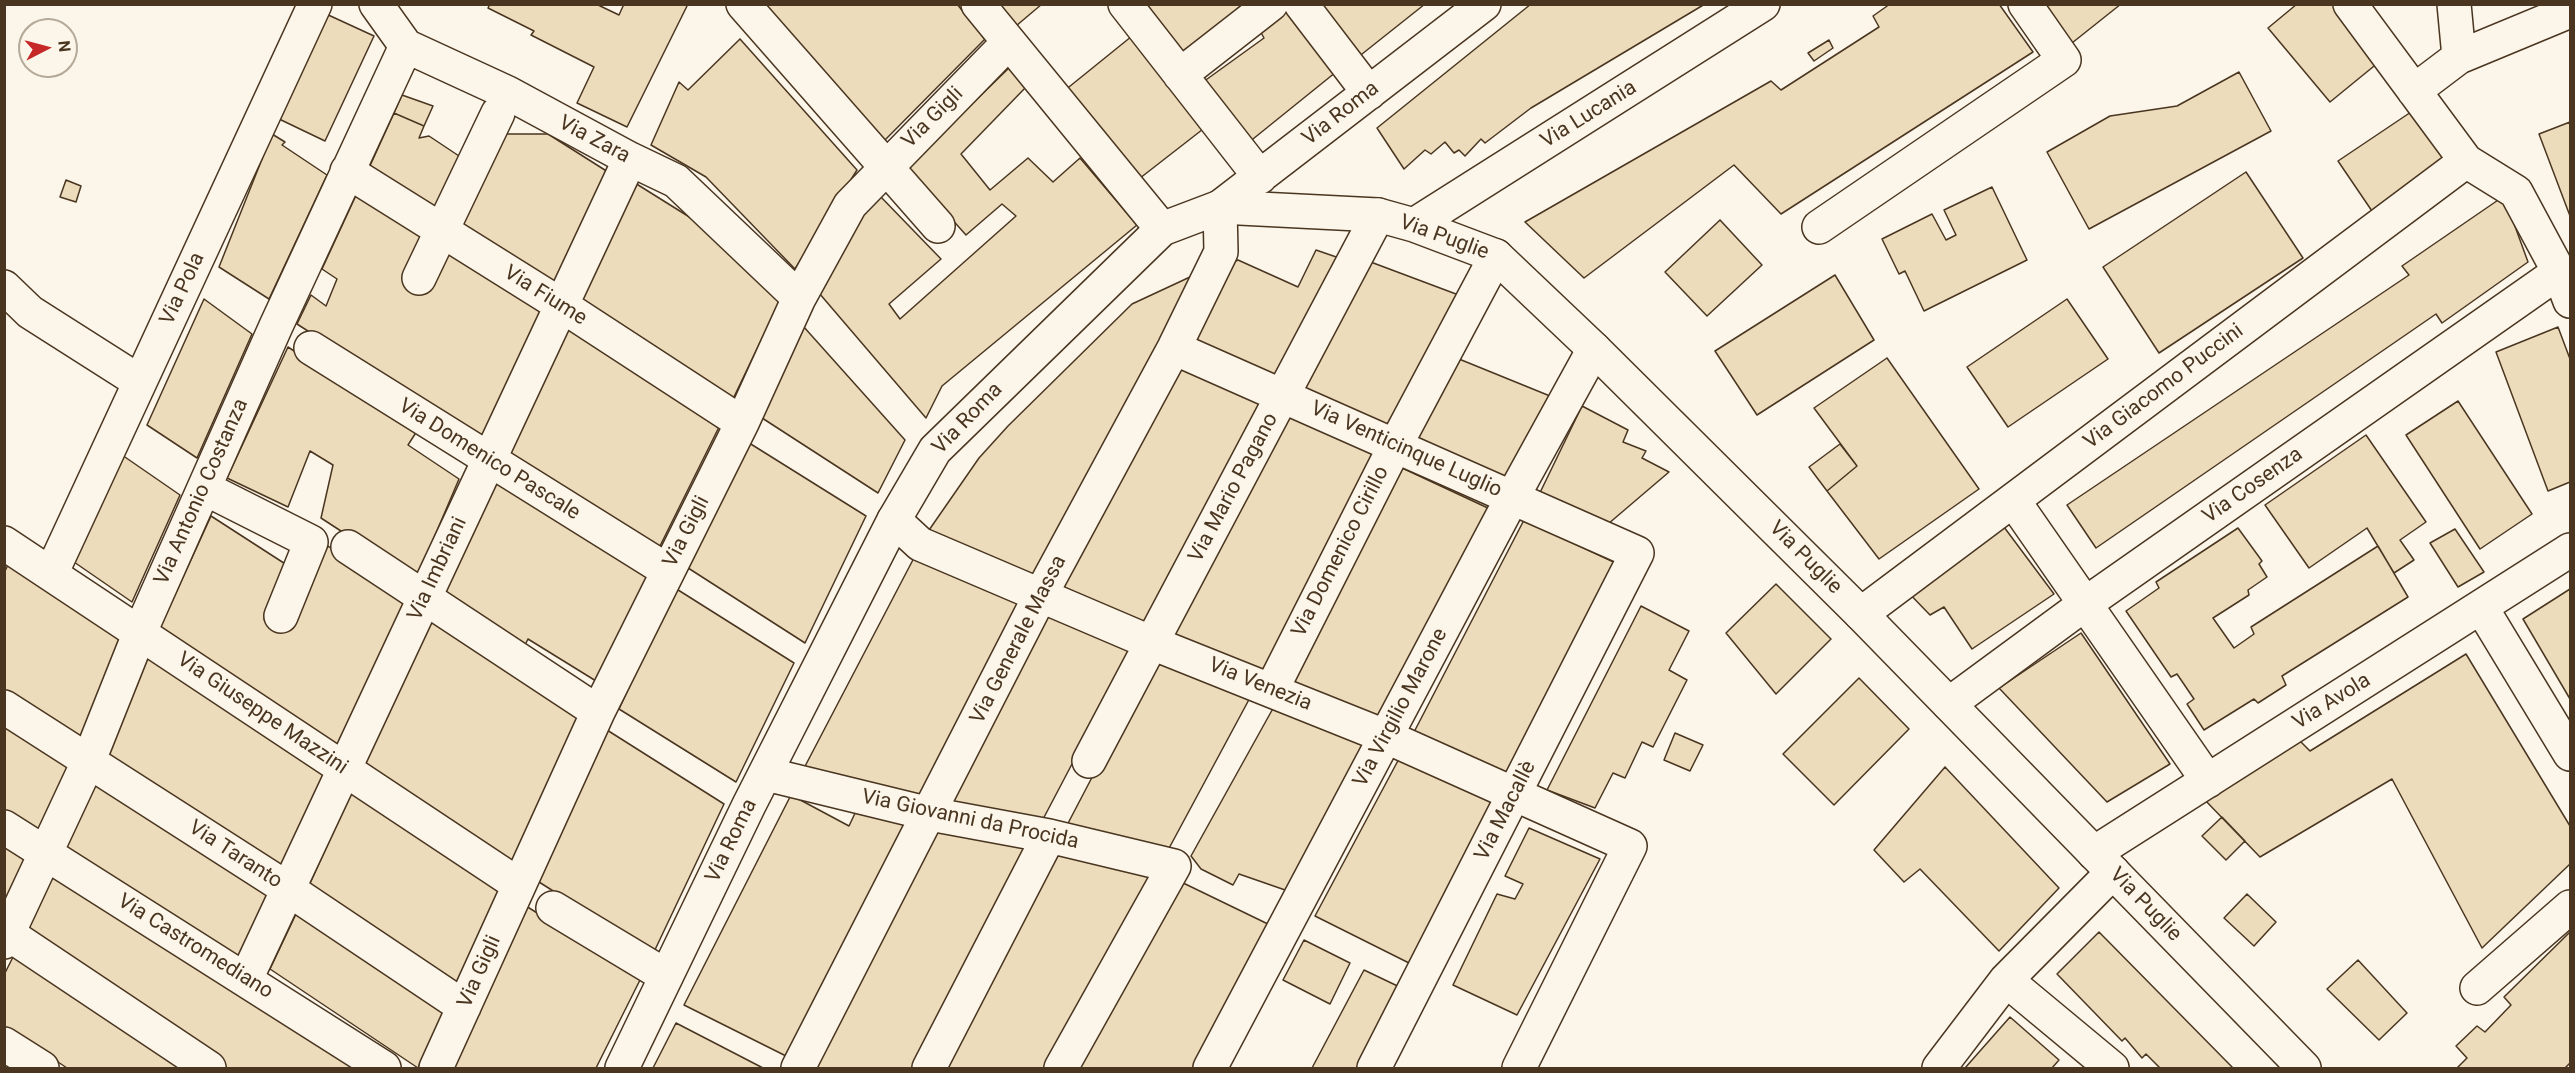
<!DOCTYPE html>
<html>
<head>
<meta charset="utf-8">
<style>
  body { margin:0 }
  #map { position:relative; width:2575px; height:1073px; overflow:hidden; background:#fbf6e9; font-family:Roboto,sans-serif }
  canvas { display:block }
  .frame { position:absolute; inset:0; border:6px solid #4a3520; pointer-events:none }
  .north { position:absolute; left:18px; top:18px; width:60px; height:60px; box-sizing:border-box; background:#fbf6e9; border:2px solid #b4a999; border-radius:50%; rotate:84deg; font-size:16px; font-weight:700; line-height:24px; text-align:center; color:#4a3520 }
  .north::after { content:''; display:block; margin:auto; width:21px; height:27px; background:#c62828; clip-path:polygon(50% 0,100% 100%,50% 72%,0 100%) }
</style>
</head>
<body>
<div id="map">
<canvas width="2575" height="1073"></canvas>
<div class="frame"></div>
<div class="north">N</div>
</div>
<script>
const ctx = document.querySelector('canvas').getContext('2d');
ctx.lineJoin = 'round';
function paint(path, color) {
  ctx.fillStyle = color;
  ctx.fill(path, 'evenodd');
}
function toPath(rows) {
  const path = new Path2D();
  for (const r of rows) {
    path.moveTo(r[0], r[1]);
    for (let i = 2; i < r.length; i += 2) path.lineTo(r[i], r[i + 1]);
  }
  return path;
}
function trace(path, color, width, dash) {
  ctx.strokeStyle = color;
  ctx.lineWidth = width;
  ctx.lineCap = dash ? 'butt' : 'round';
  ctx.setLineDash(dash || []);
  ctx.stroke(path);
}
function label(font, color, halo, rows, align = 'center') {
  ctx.font = font + ' Roboto,sans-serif';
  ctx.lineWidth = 4.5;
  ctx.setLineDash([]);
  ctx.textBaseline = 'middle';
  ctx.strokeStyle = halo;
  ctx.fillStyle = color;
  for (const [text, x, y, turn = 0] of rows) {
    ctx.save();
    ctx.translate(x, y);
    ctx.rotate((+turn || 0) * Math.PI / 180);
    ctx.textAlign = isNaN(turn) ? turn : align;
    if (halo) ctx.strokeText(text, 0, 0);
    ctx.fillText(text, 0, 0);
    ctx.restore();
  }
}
const building = toPath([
  [490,4,596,4,619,15,624,4,688,4,627,127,577,103,594,67,531,35,534,31,488,8,490,4],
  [758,4,957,4,985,39,882,143,758,4],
  [999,4,1042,4,1016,26,999,4],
  [1145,4,1243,4,1183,55,1145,4],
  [1316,4,1425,4,1357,58,1316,4],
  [1531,4,1705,4,1531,108,1485,143,1481,139,1465,156,1459,150,1454,153,1445,142,1431,154,1425,150,1404,169,1377,128,1531,4],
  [1890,4,1999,4,2033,52,1781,214,1734,165,1584,278,1525,222,1771,81,1781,90,1879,27,1873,16,1890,4],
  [2043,4,2121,4,2072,43,2043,4],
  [2297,4,2332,4,2379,62,2330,102,2268,28,2297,4],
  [1283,7,1336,72,1248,143,1203,82,1264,38,1259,29,1283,7],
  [324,13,374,36,325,141,277,118,324,13],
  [1137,32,1207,126,1135,182,1064,91,1137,32],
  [740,39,857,170,795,269,706,177,651,145,679,82,688,90,740,39],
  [1829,40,1833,48,1814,61,1808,53,1829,40],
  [1011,66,1027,86,961,154,990,190,1028,158,1053,182,1080,158,1137,225,942,386,926,418,819,293,856,213,879,195,941,259,889,304,900,319,1016,216,1002,204,966,235,906,168,1011,66],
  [2239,72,2271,131,2089,229,2047,152,2110,116,2177,106,2239,72],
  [402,95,433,106,424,126,394,113,402,95],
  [2414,110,2451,162,2374,214,2338,161,2414,110],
  [394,113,424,126,419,138,429,136,465,160,439,215,369,168,394,113],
  [2570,122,2570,216,2539,134,2570,122],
  [272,134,285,142,282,145,327,175,269,299,219,267,272,134],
  [504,134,548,134,608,172,556,286,461,228,504,134],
  [2246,172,2303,258,2159,353,2103,267,2246,172],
  [66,180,81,186,76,202,60,197,66,180],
  [635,183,715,233,780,301,732,401,579,303,635,183],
  [1992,187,2027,260,1924,311,1905,271,1899,274,1882,239,1932,214,1946,240,1956,235,1944,210,1992,187],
  [358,191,546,311,482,443,297,324,311,295,326,306,337,279,322,269,358,191],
  [2504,196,2528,262,2442,323,2436,314,2096,548,2067,505,2409,275,2402,266,2504,196],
  [1720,220,1762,265,1707,316,1665,272,1720,220],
  [1316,250,1345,260,1274,383,1189,347,1229,264,1238,260,1298,287,1316,250],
  [1368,261,1464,297,1391,436,1297,392,1368,261],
  [1835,275,1874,340,1757,415,1715,351,1835,275],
  [1190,277,1192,281,1035,581,927,533,979,458,1008,426,1132,304,1190,277],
  [204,299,252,334,197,458,147,425,204,299],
  [2067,299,2108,359,2008,427,1967,367,2067,299],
  [568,326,721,423,658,550,508,454,568,326],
  [803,326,905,440,878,493,759,416,803,326],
  [2558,327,2570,359,2570,482,2548,491,2496,352,2558,327],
  [288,347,417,431,408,445,459,479,416,580,321,518,333,465,310,451,288,507,227,478,288,347],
  [1887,358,1979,489,1879,559,1827,491,1857,466,1814,408,1887,358],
  [1459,359,1550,396,1503,483,1413,445,1459,359],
  [1174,365,1263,404,1145,624,1056,588,1174,365],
  [2458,401,2532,514,2480,549,2406,435,2458,401],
  [1582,406,1628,430,1623,442,1646,451,1642,458,1669,472,1601,530,1534,505,1582,406],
  [1284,413,1379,457,1266,676,1162,636,1284,413],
  [2366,435,2426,522,2400,540,2414,560,2394,573,2367,528,2309,568,2265,505,2366,435],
  [746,441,866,516,805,643,685,566,746,441],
  [1840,444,1857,466,1827,491,1809,467,1840,444],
  [122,455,180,495,132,602,74,562,122,455],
  [1400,467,1490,509,1378,720,1286,682,1400,467],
  [494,478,652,574,596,681,528,639,523,649,440,596,494,478],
  [211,516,290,567,264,619,282,631,328,546,406,603,339,751,159,630,211,516],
  [1998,519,2054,594,1972,649,1944,607,1930,615,1902,586,1998,519],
  [1524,520,1620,565,1516,777,1413,734,1524,520],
  [2238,528,2262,561,2259,564,2267,577,2248,590,2249,595,2213,618,2234,648,2254,634,2251,627,2378,546,2408,597,2282,676,2286,685,2258,703,2254,699,2204,730,2187,704,2194,699,2177,674,2171,677,2126,611,2159,588,2156,582,2238,528],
  [2455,529,2484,572,2458,587,2430,543,2455,529],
  [916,554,1022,601,919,799,802,772,916,554],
  [9,563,126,641,85,743,4,692,4,573,9,563],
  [1776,584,1831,639,1776,694,1726,633,1776,584],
  [675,588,794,663,736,782,619,709,675,588],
  [2570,589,2570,699,2523,619,2570,589],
  [1641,606,1689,631,1669,670,1687,680,1653,747,1642,742,1625,778,1613,773,1595,808,1547,790,1641,606],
  [1046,611,1134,646,1041,823,944,802,1046,611],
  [431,617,582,716,512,864,363,764,431,617],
  [2081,633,2170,764,2107,802,1999,688,2081,633],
  [147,654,330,774,284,876,102,756,147,654],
  [2466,654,2570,826,2570,864,2482,948,2392,779,2260,857,2202,797,2295,736,2310,751,2466,654],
  [1156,655,1252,694,1167,852,1065,829,1156,655],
  [1859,678,1909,729,1834,805,1783,754,1859,678],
  [1276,703,1367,743,1288,891,1239,874,1233,885,1201,869,1191,856,1276,703],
  [4,721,70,765,37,839,4,817,4,721],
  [607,730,724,804,653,954,539,882,607,730],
  [1675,733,1703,745,1690,771,1664,760,1675,733],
  [1401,755,1502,798,1419,968,1315,916,1401,755],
  [1945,767,2059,888,1999,951,1920,869,1904,882,1874,850,1945,767],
  [94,782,274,899,242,971,62,852,94,782],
  [352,791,503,888,455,989,306,892,352,791],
  [791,795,849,826,857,809,907,823,788,1057,684,1005,791,795],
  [2222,817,2245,841,2226,860,2202,836,2222,817],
  [932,827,1029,847,918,1068,815,1068,932,827],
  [1529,828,1600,859,1517,1015,1453,985,1497,894,1515,899,1523,884,1505,876,1529,828],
  [4,838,28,853,4,906,4,838],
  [1052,853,1153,875,1051,1068,940,1068,1052,853],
  [51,868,364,1068,227,1068,23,932,51,868],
  [1177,880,1270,925,1196,1068,1077,1068,1177,880],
  [2247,894,2276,922,2254,946,2224,918,2247,894],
  [526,906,641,978,596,1068,452,1068,526,906],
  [296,914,445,1011,418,1068,270,969,296,914],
  [2099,932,2233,1068,2160,1068,2146,1054,2142,1058,2125,1038,2122,1041,2057,974,2099,932],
  [2570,932,2570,1063,2565,1068,2457,1068,2467,1058,2456,1046,2477,1026,2485,1032,2511,1005,2504,997,2570,932],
  [1304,940,1350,963,1330,1004,1283,980,1304,940],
  [17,949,194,1068,67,1068,4,1026,4,975,17,949],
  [2358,960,2407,1013,2379,1040,2327,989,2358,960],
  [1364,970,1408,991,1366,1068,1312,1068,1364,970],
  [2010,1017,2059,1060,2052,1068,1965,1068,2010,1017],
  [676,1023,763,1068,653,1068,676,1023]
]);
paint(building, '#ecdcbc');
trace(building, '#4a3520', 1.5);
const street = toPath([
  [376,4,406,46,508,93,630,159,676,181,799,298],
  [743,4,938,226],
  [978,4,1162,229],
  [1125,4,1260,177],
  [1301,4,1369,93],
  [2350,4,2466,161,2516,192,2559,272,2570,301],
  [2454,4,2459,57],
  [1180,75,1271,4],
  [2414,91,2459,57,2570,11],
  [347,171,561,305,742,423],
  [1819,227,2064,60,2025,4],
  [419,278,498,113],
  [4,287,30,312,140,382],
  [311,348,668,571],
  [1174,348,1637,553,1374,1068],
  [204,488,311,542,281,616],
  [2013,500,2208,781],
  [894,520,920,544,1152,643,1387,737,1630,846,1519,1068],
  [4,543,519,885],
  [348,547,598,712],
  [51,574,315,4],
  [2481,607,2570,754],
  [1861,614,2466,161],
  [1272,689,1395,446,1496,256],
  [1949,704,2085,604,2559,272],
  [4,707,288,889,464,1007],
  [1089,761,1378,215],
  [766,774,930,814,1049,836,1174,866,1061,1068],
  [4,827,384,1068],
  [2094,853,2570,550],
  [553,908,666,976],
  [4,931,209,1068],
  [4,942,89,760,140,632,276,326,406,46],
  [246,979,630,159],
  [2006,980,2112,1068],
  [2477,988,2570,907],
  [4,1044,42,1068],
  [436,1068,598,712,742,423,799,298,850,205,1008,43],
  [798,1068,1040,596,1174,348,1221,252,1220,207,1484,4],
  [929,1068,1049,836],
  [1210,1068,1512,498,1594,349],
  [1939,1068,2006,980,2113,872]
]);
const secondary = toPath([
  [1414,225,1763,4],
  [622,1068,749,805,894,520,935,450,1162,229,1220,207,1378,215,1414,225,1496,256,1594,349,1861,614,2304,1068]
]);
trace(street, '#4a3520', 36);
trace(secondary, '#4a3520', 36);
trace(street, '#fbf6e9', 33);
trace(secondary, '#fbf6e9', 33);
label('21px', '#4a3520', '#fbf6e9', [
  ["Via Roma",1341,114,-38],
  ["Via Lucania",1589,115,-32],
  ["Via Gigli",933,118,-45],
  ["Via Zara",594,140,28],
  ["Via Puglie",1444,238,20],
  ["Via Pola",183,289,-65],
  ["Via Fiume",545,296,32],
  ["Via Giacomo Puccini",2164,387,-37],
  ["Via Roma",968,419,-46],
  ["Via Venticinque Luglio",1406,450,24],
  ["Via Domenico Pascale",489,460,32],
  ["Via Cosenza",2253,486,-35],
  ["Via Mario Pagano",1234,488,-62],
  ["Via Antonio Costanza",202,492,-66],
  ["Via Gigli",687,532,-63],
  ["Via Domenico Cirillo",1341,552,-63],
  ["Via Puglie",1805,558,45],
  ["Via Imbriani",438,569,-65],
  ["Via Generale Massa",1019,640,-63],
  ["Via Venezia",1260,685,22],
  ["Via Avola",2332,702,-32],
  ["Via Virgilio Marone",1401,708,-62],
  ["Via Giuseppe Mazzini",262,714,34],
  ["Via Macallè",1506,811,-63],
  ["Via Giovanni da Procida",970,820,12],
  ["Via Roma",732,841,-64],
  ["Via Taranto",235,855,33],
  ["Via Puglie",2145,905,46],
  ["Via Castromediano",195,947,32],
  ["Via Gigli",480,972,-66]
]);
</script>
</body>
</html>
